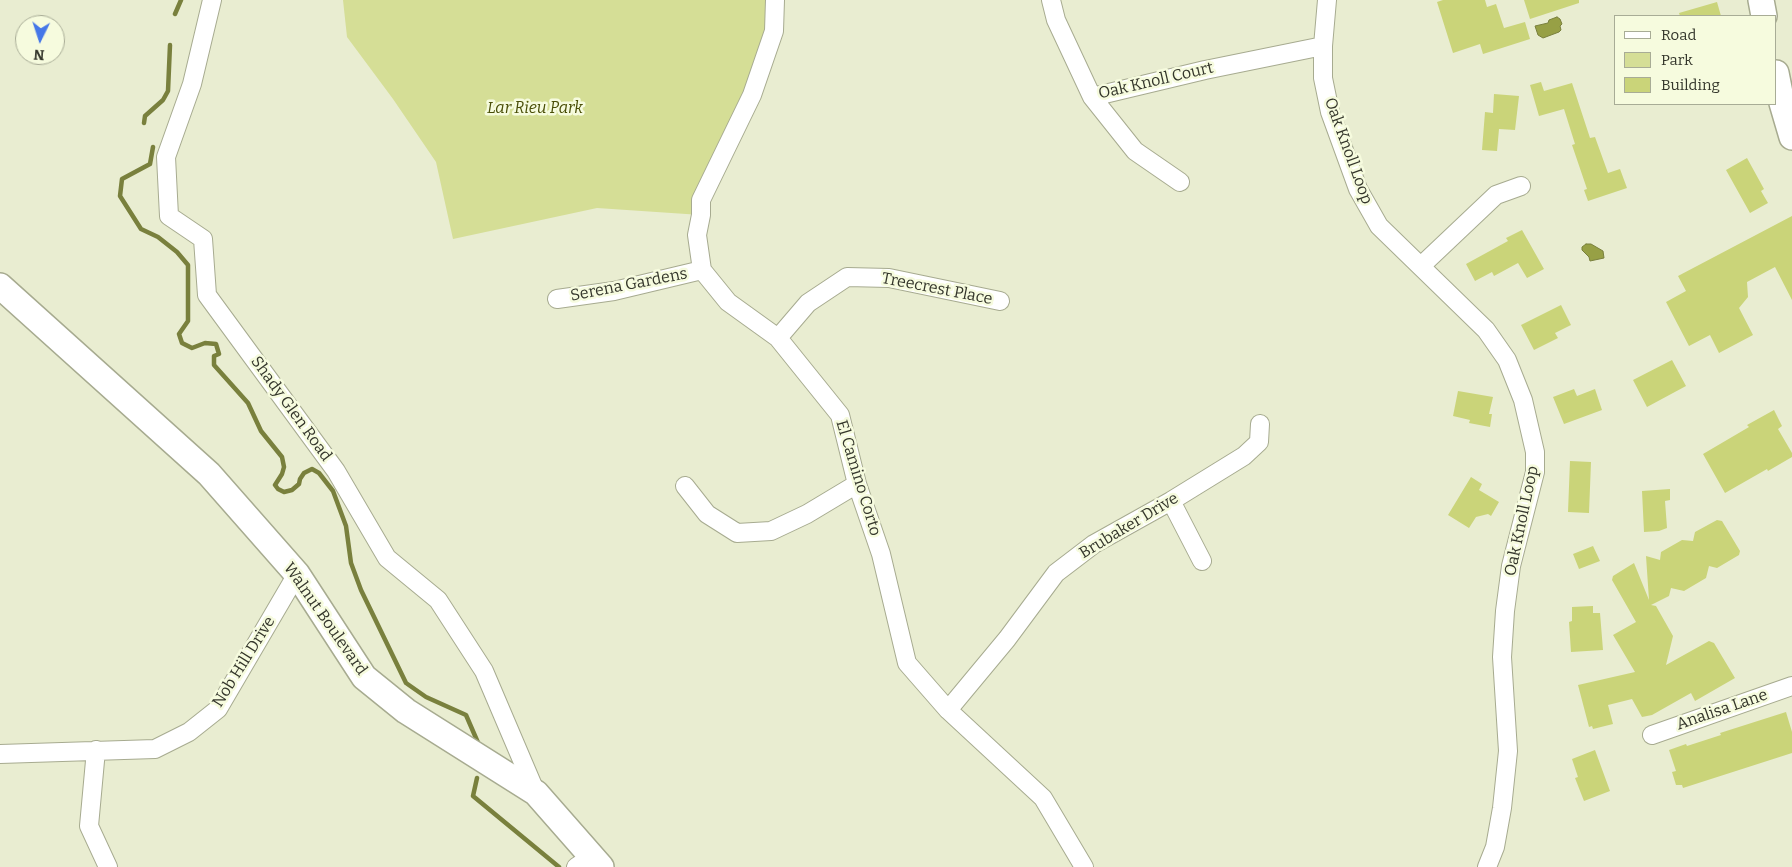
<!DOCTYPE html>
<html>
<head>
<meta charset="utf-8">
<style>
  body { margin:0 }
  #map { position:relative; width:1792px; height:867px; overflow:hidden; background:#e9edd1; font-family:Bitter,serif }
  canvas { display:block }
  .legend { position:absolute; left:1614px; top:15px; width:162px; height:90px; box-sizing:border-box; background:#f6fbde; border:1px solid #a8ac96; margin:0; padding:6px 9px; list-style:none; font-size:15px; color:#34362b }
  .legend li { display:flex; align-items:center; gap:10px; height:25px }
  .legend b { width:25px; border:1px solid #a8ac96 }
  .north { position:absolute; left:15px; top:15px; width:50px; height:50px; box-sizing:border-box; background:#f6fbde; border:1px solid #a8ac96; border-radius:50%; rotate:184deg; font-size:14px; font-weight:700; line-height:20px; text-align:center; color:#34362b }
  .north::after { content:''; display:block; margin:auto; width:18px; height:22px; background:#4577e8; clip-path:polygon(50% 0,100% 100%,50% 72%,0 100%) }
</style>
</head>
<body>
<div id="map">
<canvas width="1792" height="867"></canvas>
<ul class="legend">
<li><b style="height:6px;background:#fff"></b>Road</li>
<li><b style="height:14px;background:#d5de96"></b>Park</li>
<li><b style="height:14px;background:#cad479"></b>Building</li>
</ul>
<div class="north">N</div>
</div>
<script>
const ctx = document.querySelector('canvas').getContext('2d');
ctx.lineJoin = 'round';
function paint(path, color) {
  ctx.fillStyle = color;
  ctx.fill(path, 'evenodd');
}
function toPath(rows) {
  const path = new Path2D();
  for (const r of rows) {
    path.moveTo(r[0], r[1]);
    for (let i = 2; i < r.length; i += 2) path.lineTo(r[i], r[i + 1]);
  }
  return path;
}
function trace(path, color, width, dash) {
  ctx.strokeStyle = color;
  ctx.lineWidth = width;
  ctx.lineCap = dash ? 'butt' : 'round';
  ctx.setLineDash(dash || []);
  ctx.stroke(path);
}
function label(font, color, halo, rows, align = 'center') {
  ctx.font = font + ' Bitter,serif';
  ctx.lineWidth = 5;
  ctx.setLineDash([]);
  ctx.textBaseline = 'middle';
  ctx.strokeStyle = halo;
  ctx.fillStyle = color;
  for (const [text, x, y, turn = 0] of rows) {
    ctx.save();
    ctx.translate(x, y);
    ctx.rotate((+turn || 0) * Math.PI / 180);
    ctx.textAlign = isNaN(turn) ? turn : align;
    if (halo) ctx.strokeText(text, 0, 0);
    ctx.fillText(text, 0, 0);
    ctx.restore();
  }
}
paint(toPath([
  [343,0,775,0,774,31,701,215,597,208,453,239,436,162,393,99,347,37]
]), '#d5de96');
const water = toPath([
  [1557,17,1560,19,1562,24,1560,26,1561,30,1559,32,1543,38,1538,35,1535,26,1548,23,1549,20,1557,17],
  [1586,244,1591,244,1603,251,1604,258,1590,261,1589,257,1582,250,1582,247,1586,244]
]);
paint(water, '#97a045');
trace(water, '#79803d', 1);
trace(toPath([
  [175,14,181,0],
  [144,123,145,116,163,100,168,91,170,45],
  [153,147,150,164,122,179,120,196,141,229,158,237,177,252,188,265,188,321,179,334,182,343,192,348,205,343,216,344,219,354,214,356,214,365,248,403,261,431,282,457,284,467,282,474,275,485,278,489,284,492,292,490,299,484,300,479,304,473,312,469,319,473,333,491,346,526,351,563,361,590,406,683,426,697,466,715,479,745],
  [477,778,473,796,559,867]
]), '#79803d', 4.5);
paint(toPath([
  [1443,0,1485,0,1487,7,1496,4,1504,28,1525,22,1530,39,1483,54,1480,44,1453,53,1437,2],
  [1524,0,1579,0,1579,3,1530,19],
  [1717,2,1721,16,1680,16,1679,13],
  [1541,82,1544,91,1572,83,1590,138,1595,137,1608,173,1620,169,1627,188,1588,201,1584,190,1587,189,1572,145,1575,144,1564,109,1539,116,1530,85],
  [1494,94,1519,96,1515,130,1499,129,1497,151,1482,150,1485,112,1493,113],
  [1747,158,1764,189,1761,191,1768,203,1750,213,1726,170],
  [1792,216,1792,300,1775,267,1747,282,1748,297,1739,308,1753,335,1719,353,1710,335,1689,346,1666,302,1686,291,1678,276],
  [1522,230,1544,269,1527,278,1518,263,1494,276,1492,272,1475,281,1466,264,1508,241,1506,238],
  [1561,305,1571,325,1555,333,1558,338,1534,350,1521,325],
  [1672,360,1686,386,1647,407,1633,380],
  [1574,389,1577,396,1595,389,1602,410,1564,424,1553,397],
  [1458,391,1493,397,1489,414,1492,414,1490,427,1469,423,1470,420,1453,416],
  [1774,410,1782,426,1778,429,1792,453,1792,457,1768,471,1767,469,1725,493,1703,454,1749,427,1747,425],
  [1570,461,1591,462,1589,513,1568,512],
  [1471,477,1482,484,1479,490,1499,502,1491,516,1488,514,1476,517,1469,528,1448,515],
  [1670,489,1670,500,1665,501,1667,528,1659,531,1644,532,1642,491],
  [1717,520,1722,521,1740,551,1739,555,1717,568,1709,566,1706,578,1684,591,1671,588,1669,596,1651,605,1656,606,1673,636,1666,665,1709,641,1714,643,1735,678,1695,701,1691,693,1652,715,1642,717,1632,699,1608,705,1613,724,1593,729,1592,726,1589,727,1578,685,1635,672,1613,635,1636,622,1612,580,1613,576,1634,563,1649,600,1646,556,1660,560,1661,552,1682,540,1693,541,1695,532],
  [1593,546,1600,561,1579,569,1573,554],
  [1593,606,1593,613,1600,613,1603,650,1571,652,1569,622,1572,621,1572,607],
  [1786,712,1792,732,1792,753,1683,788,1682,785,1676,785,1672,772,1676,771,1669,750,1686,744,1687,746,1721,735,1720,733],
  [1595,750,1610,791,1584,801,1575,778,1578,777,1572,759]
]), '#cad479');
const street = toPath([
  [212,0,192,84,166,157,169,216,203,239,207,295,336,471,387,558,438,600,484,671,536,793],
  [775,0,774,31,752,95,701,200,701,215,697,235,702,270,728,302,778,338,840,415,857,484,881,554,907,663,948,710,1043,798,1084,867],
  [1051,0,1056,20,1092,97,1135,151,1180,182],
  [1327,0,1323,46,1323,78,1330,112,1358,189,1379,226,1486,330,1507,360,1523,400,1535,452,1535,472,1511,566,1505,611,1502,657,1508,751,1502,808,1495,847,1487,867],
  [1092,97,1205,70,1323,46],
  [1421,266,1496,195,1521,186],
  [557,299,614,291,702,270],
  [778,338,808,303,847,277,889,278,1000,301],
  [685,486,707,514,737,533,771,531,807,514,857,484],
  [1171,501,1202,561],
  [948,710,1007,639,1056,573,1094,544,1171,501,1244,456,1259,442,1260,424],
  [1652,735,1792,686],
  [96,750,89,826,108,867],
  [0,754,155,749,189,732,218,709,297,574],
  [576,867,591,857]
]);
const secondary = toPath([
  [1761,0,1764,16],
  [1776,73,1782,103,1792,137],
  [0,286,209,474,297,574,364,677,406,711,536,793,601,867]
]);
trace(street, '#a7ab90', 20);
trace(secondary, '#a7ab90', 28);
trace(street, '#fff', 18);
trace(secondary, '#fff', 25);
label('16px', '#34362b', '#f6fbde', [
  ["Oak Knoll Court",1156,81,-13],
  ["Oak Knoll Loop",1348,151,70],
  ["Serena Gardens",629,285,-11],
  ["Treecrest Place",937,289,11],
  ["Shady Glen Road",291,409,54],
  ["El Camino Corto",858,478,73],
  ["Oak Knoll Loop",1522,521,-78],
  ["Brubaker Drive",1129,526,-31],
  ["Walnut Boulevard",325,619,55],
  ["Nob Hill Drive",244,662,-58],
  ["Analisa Lane",1722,710,-19]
]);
label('italic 16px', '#494e07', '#f6fbde', [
  ["Lar Rieu Park",535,109]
]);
</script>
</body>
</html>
